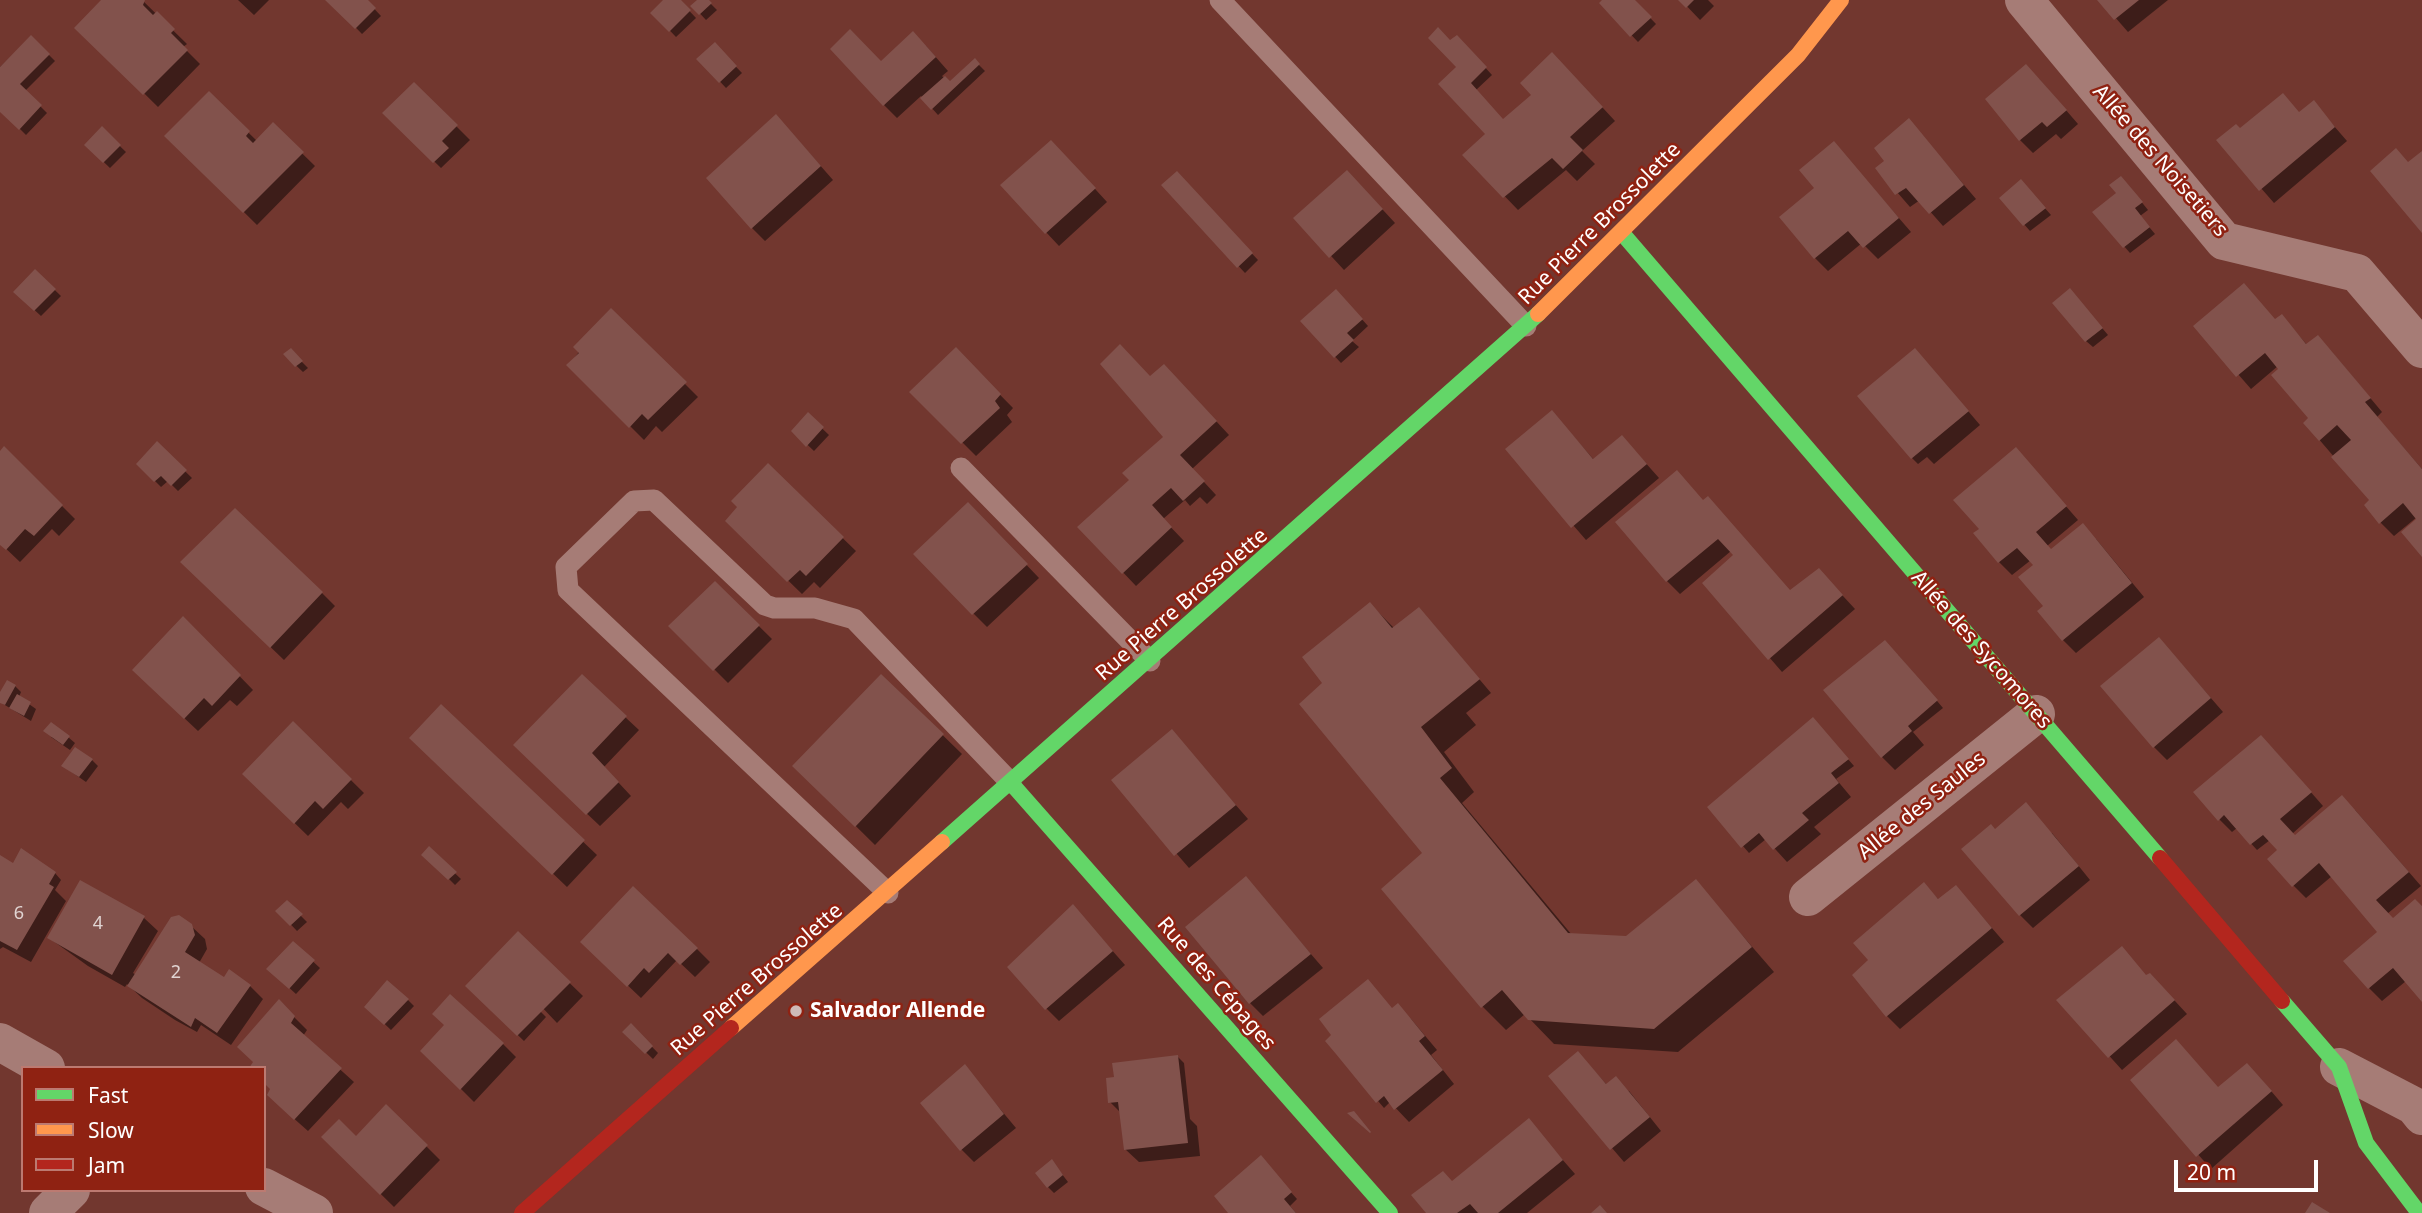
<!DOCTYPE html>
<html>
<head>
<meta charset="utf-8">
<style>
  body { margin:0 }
  #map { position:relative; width:2422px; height:1213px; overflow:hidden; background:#72372f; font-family:"Noto Sans",sans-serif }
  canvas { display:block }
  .legend { position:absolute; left:21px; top:1066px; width:245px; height:126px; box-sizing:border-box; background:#8f2212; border:2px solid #bc7a71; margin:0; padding:9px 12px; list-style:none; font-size:21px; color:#fff }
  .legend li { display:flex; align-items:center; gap:14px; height:35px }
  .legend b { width:35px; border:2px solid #bc7a71 }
  .scale { position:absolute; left:2174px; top:1160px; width:144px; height:32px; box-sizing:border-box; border:4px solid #fff; border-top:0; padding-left:9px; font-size:21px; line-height:24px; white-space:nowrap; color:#fff; -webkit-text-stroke:5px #8f2212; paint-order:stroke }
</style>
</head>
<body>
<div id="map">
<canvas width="2422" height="1213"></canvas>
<ul class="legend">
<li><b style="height:9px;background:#63d668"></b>Fast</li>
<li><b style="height:9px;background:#ff974d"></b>Slow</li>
<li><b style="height:9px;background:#b3261e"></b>Jam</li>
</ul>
<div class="scale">20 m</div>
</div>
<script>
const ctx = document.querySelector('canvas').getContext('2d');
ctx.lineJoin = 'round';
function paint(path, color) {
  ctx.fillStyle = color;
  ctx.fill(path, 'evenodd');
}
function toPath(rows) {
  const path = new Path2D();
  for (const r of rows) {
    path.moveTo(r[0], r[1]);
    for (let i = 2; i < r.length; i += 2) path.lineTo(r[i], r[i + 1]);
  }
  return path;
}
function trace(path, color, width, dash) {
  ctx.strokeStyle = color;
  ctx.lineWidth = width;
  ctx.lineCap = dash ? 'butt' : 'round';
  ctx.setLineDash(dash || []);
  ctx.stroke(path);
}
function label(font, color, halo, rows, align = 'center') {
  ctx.font = font + ' "Noto Sans",sans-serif';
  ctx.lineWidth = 5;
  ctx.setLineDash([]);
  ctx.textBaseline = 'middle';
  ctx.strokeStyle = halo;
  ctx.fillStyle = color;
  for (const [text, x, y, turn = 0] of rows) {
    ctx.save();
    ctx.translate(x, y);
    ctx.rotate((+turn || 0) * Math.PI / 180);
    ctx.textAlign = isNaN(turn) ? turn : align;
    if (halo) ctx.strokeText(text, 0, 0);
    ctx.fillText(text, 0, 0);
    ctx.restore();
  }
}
paint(toPath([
  [103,0,142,0,187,44,183,47,200,64,158,107,77,27],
  [238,0,269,0,254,15],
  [329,0,366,0,381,16,362,34],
  [666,0,679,0,696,18,676,37,653,13],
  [699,0,707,0,717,10,706,20,693,6],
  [1604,0,1633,0,1656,24,1638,42,1601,3],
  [1681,0,1708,0,1714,6,1700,20],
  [2100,0,2168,0,2128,32],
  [31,37,55,61,25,91,47,113,26,135,0,109,0,67],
  [1450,43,1463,43,1492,75,1476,90,1503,121,1565,67,1615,121,1582,151,1595,164,1577,181,1566,170,1518,210,1465,155,1488,135],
  [715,45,742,73,726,88,699,59],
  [926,46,948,71,942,76,950,84,975,61,985,71,938,115,921,96,897,118,884,105],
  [2039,79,2078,124,2061,139,2056,134,2033,153,2020,140],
  [414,84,470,140,441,168,385,113],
  [209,94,257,141,273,125,315,166,257,225,167,136],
  [2314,103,2347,141,2274,203,2219,140,2300,113],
  [1909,120,1976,199,1943,226,1920,200,1910,207,1877,169,1886,161],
  [102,129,126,152,110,168,86,145],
  [789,130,833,180,765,241,752,228],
  [1834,143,1911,232,1878,259,1862,243,1828,271,1815,258,1816,189],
  [1064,155,1107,202,1059,246,1002,185],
  [1177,174,1258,260,1245,273,1163,185],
  [2127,184,2148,210,2140,216,2155,234,2130,253,2095,213],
  [1360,185,1395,223,1344,270,1296,218],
  [2027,188,2051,215,2030,231,2001,198],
  [35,271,61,296,41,316,15,292],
  [1342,297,1368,326,1352,341,1359,347,1341,363,1302,321],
  [2076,297,2108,335,2093,347,2086,341],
  [611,310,698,397,662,432,656,426,644,440,569,365],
  [2282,316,2308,346,2331,351,2382,412,2377,417,2422,469,2422,554,2419,519,2417,517,2394,536,2381,523,2366,506,2371,500,2305,423,2310,418,2278,366,2251,389,2196,326,2276,321],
  [290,350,308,368,303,372,285,355],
  [956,350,1013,408,1007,415,1012,422,976,456,912,392],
  [1928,364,1980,425,1934,464,1927,457,1918,464,1912,458],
  [1150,379,1177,379,1229,435,1192,469,1216,495,1207,504,1200,497,1190,506,1185,500,1163,519,1184,541,1136,586,1080,527,1131,480,1165,437],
  [1552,412,1595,461,1635,451,1659,478,1586,540,1508,450],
  [808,415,829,435,814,451,793,431],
  [157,444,192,478,178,491,168,481,161,487,138,464],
  [5,449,75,519,59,536,52,529,20,562,0,543,0,453],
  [2016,449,2078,520,2047,546,2052,551,2096,539,2144,597,2076,653,2063,640,2046,606,2040,576,2031,560,2012,575,1999,562,1981,529],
  [768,466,856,551,820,588,814,582,802,594,727,521],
  [1703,502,1791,592,1831,583,1855,609,1782,672,1705,583,1736,556,1731,551,1680,594,1667,581],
  [997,534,1039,578,987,627,934,574],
  [182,562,322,593,335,606,284,660],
  [715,583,772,639,728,683,671,626],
  [1370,604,1394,628,1432,623,1491,693,1466,713,1476,725,1444,752,1474,792,1462,803,1572,935,1627,938,1696,882,1774,972,1678,1052,1554,1044,1525,1014,1506,1030,1482,1006,1425,854,1325,683],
  [183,618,253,690,237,706,230,700,198,731,147,683],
  [2171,652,2223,712,2167,760,2154,747],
  [1898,655,1943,708,1913,732,1924,745,1895,770,1882,757],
  [882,676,962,754,875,845,795,766],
  [582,677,639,730,604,767,631,796,600,826,528,758],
  [15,686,21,692,19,697,36,709,31,721,0,702,0,696],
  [441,707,597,855,567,887,425,751],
  [1813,719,1854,766,1836,779,1851,797,1814,827,1821,834,1787,862,1766,839,1749,853,1709,807],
  [293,723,364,793,348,809,341,802,308,836,244,774],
  [1172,732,1248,819,1189,868,1113,780],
  [51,737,68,737,75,743,70,750],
  [2274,750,2323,806,2292,834,2295,837,2355,810,2421,886,2387,914,2394,920,2422,908,2422,999,2406,981,2382,1001,2369,988,2379,932,2332,876,2306,898,2293,885,2279,850,2270,840,2257,850,2237,828,2232,832,2219,819],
  [92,760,98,766,86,782,63,766],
  [1995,831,2052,833,2090,880,2033,928,2020,915],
  [429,849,461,879,455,885,424,854],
  [0,858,20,869,55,873,61,880,55,890,66,901,31,962,3,947,0,949],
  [1246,879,1323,968,1263,1016,1250,1003],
  [81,882,144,918,158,931,133,973,136,975,191,926,205,939,207,949,199,963,225,980,250,986,263,999,231,1045,201,1025,197,1032,175,1020,142,998,127,984,125,987,88,966,49,938],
  [1924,885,1939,900,1979,913,2004,942,1900,1029,1887,1016,1871,960],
  [287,902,307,922,297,931,278,911],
  [1073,906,1125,965,1059,1021,1046,1008],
  [518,933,583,996,557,1023,538,1003,535,1006,546,1017,524,1041,467,986],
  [582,942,697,949,710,962,695,977,677,960,641,998],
  [293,943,320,968,296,994,275,975],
  [2163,988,2187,1014,2122,1070,2059,1000],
  [408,1000,414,1006,391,1030,367,1007],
  [279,1002,307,1030,303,1036,354,1082,308,1131,282,1108,272,1089],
  [1393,1009,1411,1019,1437,1050,1431,1055,1454,1084,1409,1122,1390,1102,1384,1108,1338,1054],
  [631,1025,658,1053,653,1059,625,1032],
  [503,1044,516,1057,474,1102,423,1051],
  [1578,1053,1607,1085,1629,1091,1661,1131,1624,1162,1551,1077],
  [1178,1057,1184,1063,1190,1119,1197,1126,1200,1156,1139,1162,1125,1149,1121,1113,1110,1102,1115,1079],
  [965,1067,1016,1128,974,1162,961,1149],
  [2260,1078,2283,1105,2211,1169,2132,1080,2219,1089],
  [386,1106,440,1160,394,1207,323,1137,356,1138],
  [1528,1120,1575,1174,1527,1213,1429,1213,1452,1183],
  [1052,1161,1068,1182,1054,1193,1048,1187],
  [1288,1189,1297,1199,1290,1206,1296,1213,1230,1213]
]), '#0007');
paint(toPath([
  [101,0,145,0,143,5,153,15,157,11,175,29,171,33,188,50,143,95,74,28],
  [325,0,368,0,376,8,355,29],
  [663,0,681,0,691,10,669,32,650,13],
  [697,0,709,0,712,3,699,15,690,6],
  [1602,0,1635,0,1652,17,1630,37,1599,3],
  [1678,0,1694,0,1686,8],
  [2097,0,2139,0,2114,20],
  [1438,27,1450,40,1457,35,1487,67,1471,83,1503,119,1531,95,1520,83,1552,52,1603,107,1570,137,1583,150,1563,169,1552,158,1503,198,1462,155,1485,134,1438,84,1456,67,1428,38],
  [850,29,881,61,913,31,936,57,883,106,830,49],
  [31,35,50,54,20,84,42,105,19,130,0,112,0,67],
  [715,42,737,66,719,83,696,59],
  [975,58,980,64,931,110,920,98,945,76,950,81],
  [2026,64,2067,110,2047,127,2042,122,2019,141,1985,99],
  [414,82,458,125,442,141,449,148,433,163,382,113],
  [209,91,250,131,246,136,253,143,273,122,304,152,243,213,164,136],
  [2283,93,2299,112,2314,100,2335,127,2259,191,2216,140,2236,124,2240,128],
  [776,114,821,166,751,229,706,178],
  [1909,118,1964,185,1929,214,1906,188,1895,195,1875,168,1884,161,1874,148],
  [102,126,121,145,103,163,84,145],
  [1051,140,1096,188,1045,234,1000,185],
  [1834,141,1899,218,1863,248,1848,231,1814,259,1779,217,1814,188,1799,170],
  [2396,148,2408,162,2422,151,2422,233,2370,171],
  [1347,170,1383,209,1329,258,1293,218],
  [1177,171,1253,253,1237,268,1161,185],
  [2121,176,2143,202,2135,208,2150,227,2123,248,2092,212,2116,193,2109,185],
  [2021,179,2046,208,2023,226,1999,198],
  [35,269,56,289,34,311,13,292],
  [2244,283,2275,319,2282,314,2306,344,2318,335,2371,398,2365,402,2422,469,2422,557,2401,532,2416,519,2403,503,2379,524,2364,505,2369,500,2331,457,2351,440,2337,425,2319,441,2303,423,2308,418,2271,375,2278,369,2265,353,2236,377,2193,326],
  [2070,288,2103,328,2085,342,2052,303],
  [1336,289,1363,319,1347,333,1354,340,1334,358,1300,321],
  [611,308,687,382,648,420,642,414,629,428,566,365,579,353,573,347],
  [1120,344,1150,376,1164,364,1217,421,1180,455,1205,481,1183,501,1171,488,1152,505,1172,527,1122,574,1077,527,1129,480,1122,473,1163,437,1100,364],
  [956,347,1001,394,995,401,1000,408,961,444,909,392],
  [291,348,303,361,295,367,283,354],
  [1915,348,1969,411,1911,459,1857,396],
  [1552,410,1593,459,1622,435,1647,464,1571,528,1505,449],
  [808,412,824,427,806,447,791,431],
  [157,441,187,470,171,486,161,476,154,482,136,464],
  [4,446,63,505,34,536,25,529,6,550,0,545,0,451],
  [2016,447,2067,506,2036,532,2051,549,2083,523,2132,583,2062,641,2037,611,2043,606,2018,577,2033,565,2017,548,1998,563,1973,533,1979,529,1953,500],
  [768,463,844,537,806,576,800,570,787,582,725,521,737,507,731,501],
  [1677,470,1703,500,1708,496,1790,590,1819,568,1843,595,1768,660,1702,583,1733,555,1718,539,1666,582,1615,522],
  [968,502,1028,564,972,615,913,554],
  [235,508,323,592,270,648,180,562],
  [715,581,760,625,713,671,668,626],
  [1370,602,1392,628,1419,607,1480,679,1421,727,1452,768,1440,778,1568,933,1626,936,1696,879,1752,947,1654,1029,1528,1020,1502,990,1481,1008,1381,889,1422,853,1299,704,1322,683,1302,657],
  [183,616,241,675,212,706,204,698,184,719,132,670],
  [2159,637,2211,698,2153,748,2100,686],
  [1885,640,1938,700,1908,726,1912,731,1881,758,1823,690],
  [582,674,627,716,592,753,619,782,586,815,513,745],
  [881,674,944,734,855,827,792,766],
  [7,680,16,685,5,705,0,703,0,692],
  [17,694,31,702,24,716,9,708],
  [441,704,585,840,552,875,409,738],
  [1813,717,1849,759,1831,773,1839,783,1802,813,1809,820,1773,850,1759,833,1741,848,1707,807],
  [293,721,352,779,323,809,315,801,294,824,242,774],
  [51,722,70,736,63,745,43,731],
  [1172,729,1236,805,1174,856,1111,780],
  [2261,735,2312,792,2280,819,2295,835,2342,795,2409,872,2376,900,2393,918,2415,899,2422,906,2422,1002,2393,968,2368,989,2343,961,2377,932,2319,863,2292,887,2267,859,2277,850,2263,835,2250,845,2224,815,2218,821,2193,792],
  [75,747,93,759,79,777,61,766],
  [2026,802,2079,866,2019,916,1961,849,1991,824,1995,829],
  [429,846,457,872,448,880,421,855],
  [21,848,56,872,49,884,54,887,17,950,0,941,0,855,13,863],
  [1246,876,1311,954,1249,1004,1185,927],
  [80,880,145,916,112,975,47,938],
  [1924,882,1938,899,1956,885,1992,928,1886,1017,1852,975,1868,960,1853,943],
  [633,886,698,948,680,965,668,953,649,973,644,968,627,987,580,942],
  [287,900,303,914,290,926,275,911],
  [1073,904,1113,951,1045,1010,1007,967],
  [179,915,192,924,195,935,185,952,224,977,229,969,251,985,217,1033,195,1018,191,1027,127,986,171,917],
  [518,931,571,982,517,1036,465,986],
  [293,941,315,960,289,989,266,969],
  [2122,946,2146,975,2150,973,2175,1000,2108,1058,2056,1000],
  [1368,979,1392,1008,1398,1003,1425,1036,1419,1041,1443,1070,1394,1110,1384,1096,1376,1103,1336,1054,1325,1041,1331,1035,1319,1019],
  [387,980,409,999,384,1025,364,1007],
  [450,994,504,1043,460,1090,420,1051,444,1025,432,1014],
  [279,999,295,1016,291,1023,342,1068,294,1120,267,1095,270,1089,264,1083,264,1068,249,1068,253,1062,237,1047],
  [631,1023,653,1046,645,1054,622,1032],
  [2176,1039,2218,1087,2247,1063,2272,1091,2196,1157,2130,1080],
  [1578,1051,1606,1084,1616,1076,1650,1117,1610,1150,1548,1076],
  [1178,1055,1188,1143,1124,1150,1118,1102,1108,1103,1106,1078,1114,1077,1112,1063],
  [965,1064,1004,1114,960,1151,920,1103],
  [386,1104,428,1145,380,1195,321,1137,339,1119,356,1136],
  [1354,1111,1371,1132,1370,1133,1347,1113],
  [1529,1118,1563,1160,1498,1213,1478,1213,1470,1204,1457,1213,1426,1213,1411,1195,1443,1171,1452,1181],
  [1261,1155,1292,1192,1284,1199,1296,1213,1228,1213,1214,1196],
  [1052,1159,1063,1175,1047,1188,1035,1173],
  [2312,1202,2330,1213,2305,1213],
  [1600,1205,1607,1213,1591,1213]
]), '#82524c');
trace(toPath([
  [1220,0,1526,326],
  [961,468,1150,661],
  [888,893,568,590,566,567,634,501,654,500,765,605,774,608,815,608,854,619,1011,783]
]), '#a67c76', 21);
trace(toPath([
  [2024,0,2224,241,2357,273,2422,349],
  [1808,897,2036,714],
  [0,1042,46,1068],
  [2339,1067,2414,1106,2422,1116],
  [264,1187,314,1213],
  [48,1213,71,1190]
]), '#a67c76', 38);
trace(toPath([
  [1622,233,2160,858],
  [1011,783,1390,1213],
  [942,842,1538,314],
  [2282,1001,2339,1067,2366,1143,2419,1213]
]), '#63d668', 16);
trace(toPath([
  [1538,314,1798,55,1841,0],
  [731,1028,942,842]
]), '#ff974d', 16);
trace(toPath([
  [2160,858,2282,1001],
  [522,1213,731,1028]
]), '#b3261e', 16);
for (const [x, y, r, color] of [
  [796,1011,7,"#ceb9b6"]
]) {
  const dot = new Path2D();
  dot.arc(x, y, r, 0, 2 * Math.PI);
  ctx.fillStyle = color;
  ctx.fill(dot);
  trace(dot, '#8f2212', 2.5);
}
label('18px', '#e0d4d2', null, [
  ["6",19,914],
  ["4",98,924],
  ["2",176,973]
]);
label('21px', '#fff', '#8f2212', [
  ["Allée des Noisetiers",2160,161,49],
  ["Rue Pierre Brossolette",1600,224,-45],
  ["Rue Pierre Brossolette",1182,605,-41],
  ["Allée des Sycomores",1981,650,49],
  ["Allée des Saules",1922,806,-39],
  ["Rue Pierre Brossolette",757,980,-41],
  ["Rue des Cépages",1216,984,49]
]);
label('bold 21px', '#fff', '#8f2212', [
  ["Salvador Allende",810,1011]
], 'left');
</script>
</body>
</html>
